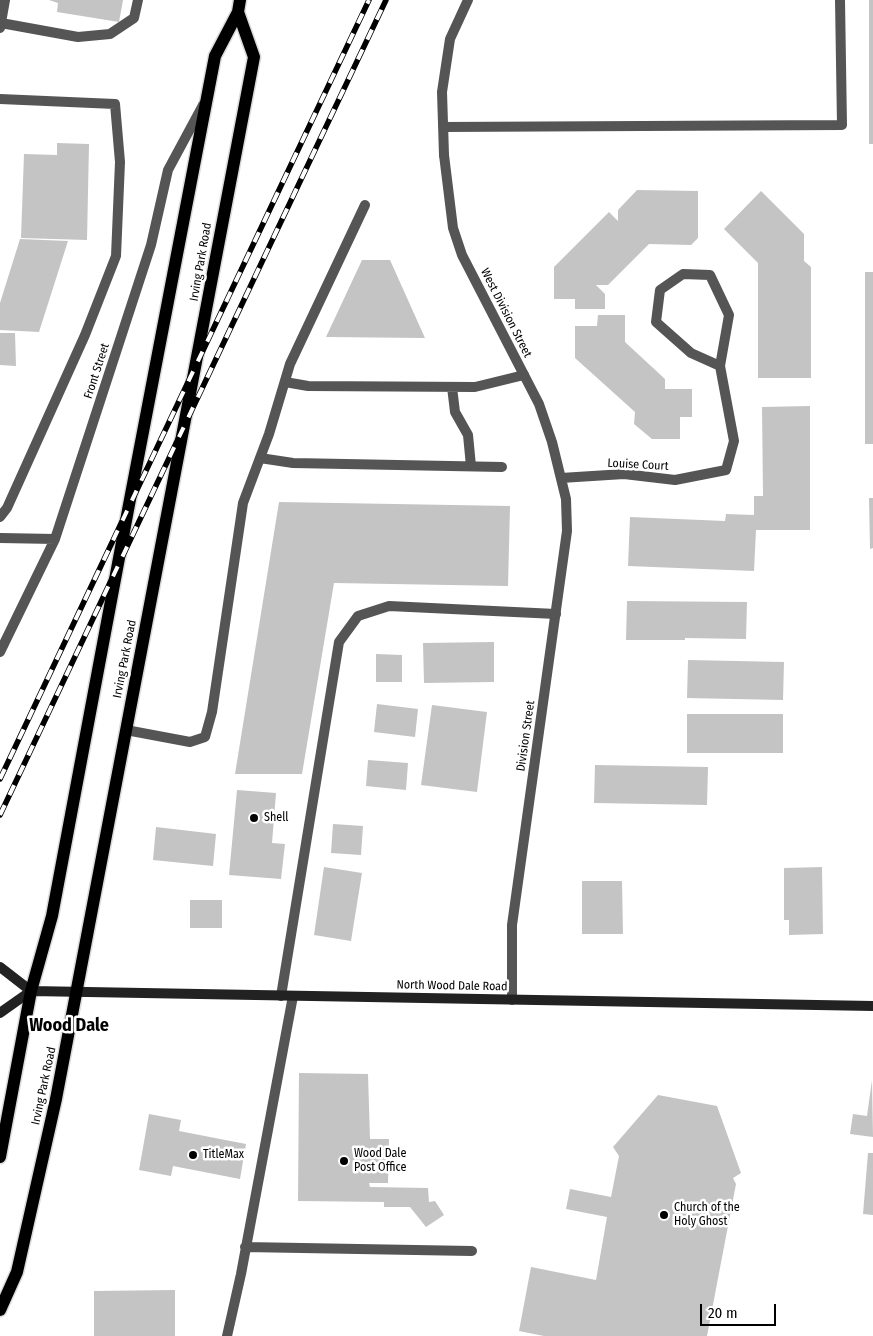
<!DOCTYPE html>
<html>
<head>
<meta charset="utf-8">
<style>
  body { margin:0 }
  #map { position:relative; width:873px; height:1336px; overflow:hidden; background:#fff; font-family:"Fira Sans Condensed",sans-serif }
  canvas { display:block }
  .scale { position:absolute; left:700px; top:1304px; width:76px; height:22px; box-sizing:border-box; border:2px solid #000; border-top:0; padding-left:6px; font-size:15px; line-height:18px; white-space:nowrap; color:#000; -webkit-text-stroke:4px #fff; paint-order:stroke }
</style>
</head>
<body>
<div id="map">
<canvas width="873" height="1336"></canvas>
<div class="scale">20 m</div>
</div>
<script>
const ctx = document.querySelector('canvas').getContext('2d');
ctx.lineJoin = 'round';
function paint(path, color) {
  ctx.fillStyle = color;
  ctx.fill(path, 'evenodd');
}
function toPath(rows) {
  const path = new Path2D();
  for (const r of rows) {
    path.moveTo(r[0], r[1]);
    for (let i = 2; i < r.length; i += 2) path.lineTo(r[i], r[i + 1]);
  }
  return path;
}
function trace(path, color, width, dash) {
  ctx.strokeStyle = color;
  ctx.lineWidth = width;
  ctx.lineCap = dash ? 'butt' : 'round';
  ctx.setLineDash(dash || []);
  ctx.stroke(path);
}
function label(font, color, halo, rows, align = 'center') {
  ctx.font = font + ' "Fira Sans Condensed",sans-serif';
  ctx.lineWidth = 5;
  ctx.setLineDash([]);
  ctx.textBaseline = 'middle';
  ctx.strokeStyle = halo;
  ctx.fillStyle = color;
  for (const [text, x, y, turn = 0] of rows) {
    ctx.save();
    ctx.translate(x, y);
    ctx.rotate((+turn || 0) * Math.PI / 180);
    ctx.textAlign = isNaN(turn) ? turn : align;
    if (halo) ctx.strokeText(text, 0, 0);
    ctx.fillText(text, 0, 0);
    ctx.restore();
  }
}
paint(toPath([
  [49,0,123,0,119,22,57,12,58,3],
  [869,0,873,0,873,144,869,144],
  [57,143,89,144,87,240,21,238,24,154,57,155],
  [637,190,698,191,698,238,691,245,649,244,608,285,596,285,605,294,605,309,575,309,575,299,554,299,554,267,609,212,618,221,618,210],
  [761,191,804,234,804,261,811,267,811,378,758,378,758,263,724,229],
  [20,239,68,241,39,332,0,330,0,303],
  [362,260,390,260,425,338,326,337],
  [865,272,873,272,873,444,865,444],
  [598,315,625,315,625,342,665,379,665,389,692,389,692,417,680,417,680,439,652,439,634,424,635,412,575,358,575,326,597,326],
  [0,333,15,333,16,366,0,365],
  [810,406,810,530,756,530,754,571,628,566,630,517,725,521,726,514,754,515,754,496,763,496,762,407],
  [869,498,873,498,873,548,870,549],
  [279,502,510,506,508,586,334,583,302,774,235,774],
  [627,601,747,602,746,639,685,638,685,640,626,640],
  [494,642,494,682,424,683,423,643],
  [376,654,402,655,402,682,376,682],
  [688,660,784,662,783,700,687,698],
  [377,704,418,709,415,737,374,732],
  [432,705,487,712,477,792,421,785],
  [687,714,783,714,783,753,687,753],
  [368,760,408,763,406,790,366,786],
  [595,765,708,767,707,805,594,803],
  [237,790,276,793,272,843,285,844,281,879,229,875],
  [333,824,363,826,361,855,331,853],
  [156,827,216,834,213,866,153,860],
  [324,867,362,873,351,941,314,935],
  [822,867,823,934,789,935,789,920,784,920,784,868],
  [582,881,622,881,623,934,582,934],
  [190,900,222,900,222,928,190,928],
  [299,1073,368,1074,370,1139,389,1139,388,1183,369,1183,370,1187,428,1188,429,1202,435,1201,444,1215,426,1227,410,1207,384,1207,384,1202,298,1201],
  [872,1080,873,1137,850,1134,853,1114,867,1116],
  [658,1095,717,1106,741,1173,733,1178,736,1184,707,1336,544,1336,519,1331,531,1267,596,1280,607,1217,566,1209,570,1189,611,1197,619,1156,613,1147],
  [149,1114,181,1120,179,1131,246,1144,240,1179,173,1166,171,1176,139,1170],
  [868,1153,873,1153,873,1215,863,1214],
  [175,1290,175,1336,94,1336,94,1291]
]), '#c4c4c4');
const primary = toPath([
  [0,1157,31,991,52,916,128,510,215,56,238,12,240,0],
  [0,1310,17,1272,56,1099,254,57,238,12]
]);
trace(primary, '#dbdbdb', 15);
trace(toPath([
  [1,23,78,37,110,34,134,18,138,0],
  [0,28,5,0],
  [0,99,115,104,120,162,116,256,85,335,7,508,0,517],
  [443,127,842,125,840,0],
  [444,155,442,92,450,39,468,0],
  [285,382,308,386,475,387,524,375],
  [452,387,455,412,468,435,471,466],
  [260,458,293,463,502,467],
  [126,730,190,742,205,737,212,712,243,503,269,434,290,364,365,205],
  [281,996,339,642,358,616,389,606,556,614],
  [245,1247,472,1251],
  [227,1336,241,1274,293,996]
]), '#555', 10);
trace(toPath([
  [444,155,453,228,462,255,539,404,552,442,566,499,567,531,512,925,512,1000],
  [561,478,624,474,675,480,726,470,734,441,720,366,729,315,710,275,683,274,660,290,656,322,691,353,720,366],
  [0,538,55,539],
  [0,652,55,539,151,245,168,170,203,105]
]), '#555', 10);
trace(toPath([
  [0,967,31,991],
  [0,1013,31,991,873,1006]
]), '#222', 10);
trace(primary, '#000', 12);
const rail = toPath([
  [0,779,369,0],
  [0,815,386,0]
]);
trace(rail, '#000', 5.5);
trace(rail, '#fff', 4, [11]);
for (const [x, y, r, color] of [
  [254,818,5,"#000"],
  [193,1155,5,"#000"],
  [344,1161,5,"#000"],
  [664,1215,5,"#000"]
]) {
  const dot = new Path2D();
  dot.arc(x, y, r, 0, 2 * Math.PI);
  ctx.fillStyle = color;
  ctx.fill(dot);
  trace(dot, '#fff', 2);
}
label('12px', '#000', '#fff', [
  ["Irving Park Road",201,262,-80],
  ["West Division Street",506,313,63],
  ["Front Street",97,371,-72],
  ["Louise Court",638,465,3],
  ["Irving Park Road",125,659,-79],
  ["Division Street",526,736,-82],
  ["North Wood Dale Road",452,986,1],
  ["Irving Park Road",44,1086,-78]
]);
label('12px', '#000', '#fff', [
  ["Shell",264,818],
  ["Wood Dale",354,1154],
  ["Post Office",354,1168],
  ["TitleMax",203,1155],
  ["Church of the",674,1208],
  ["Holy Ghost",674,1222]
], 'left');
label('bold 18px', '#000', '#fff', [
  ["Wood Dale",69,1026]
]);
</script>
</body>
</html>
